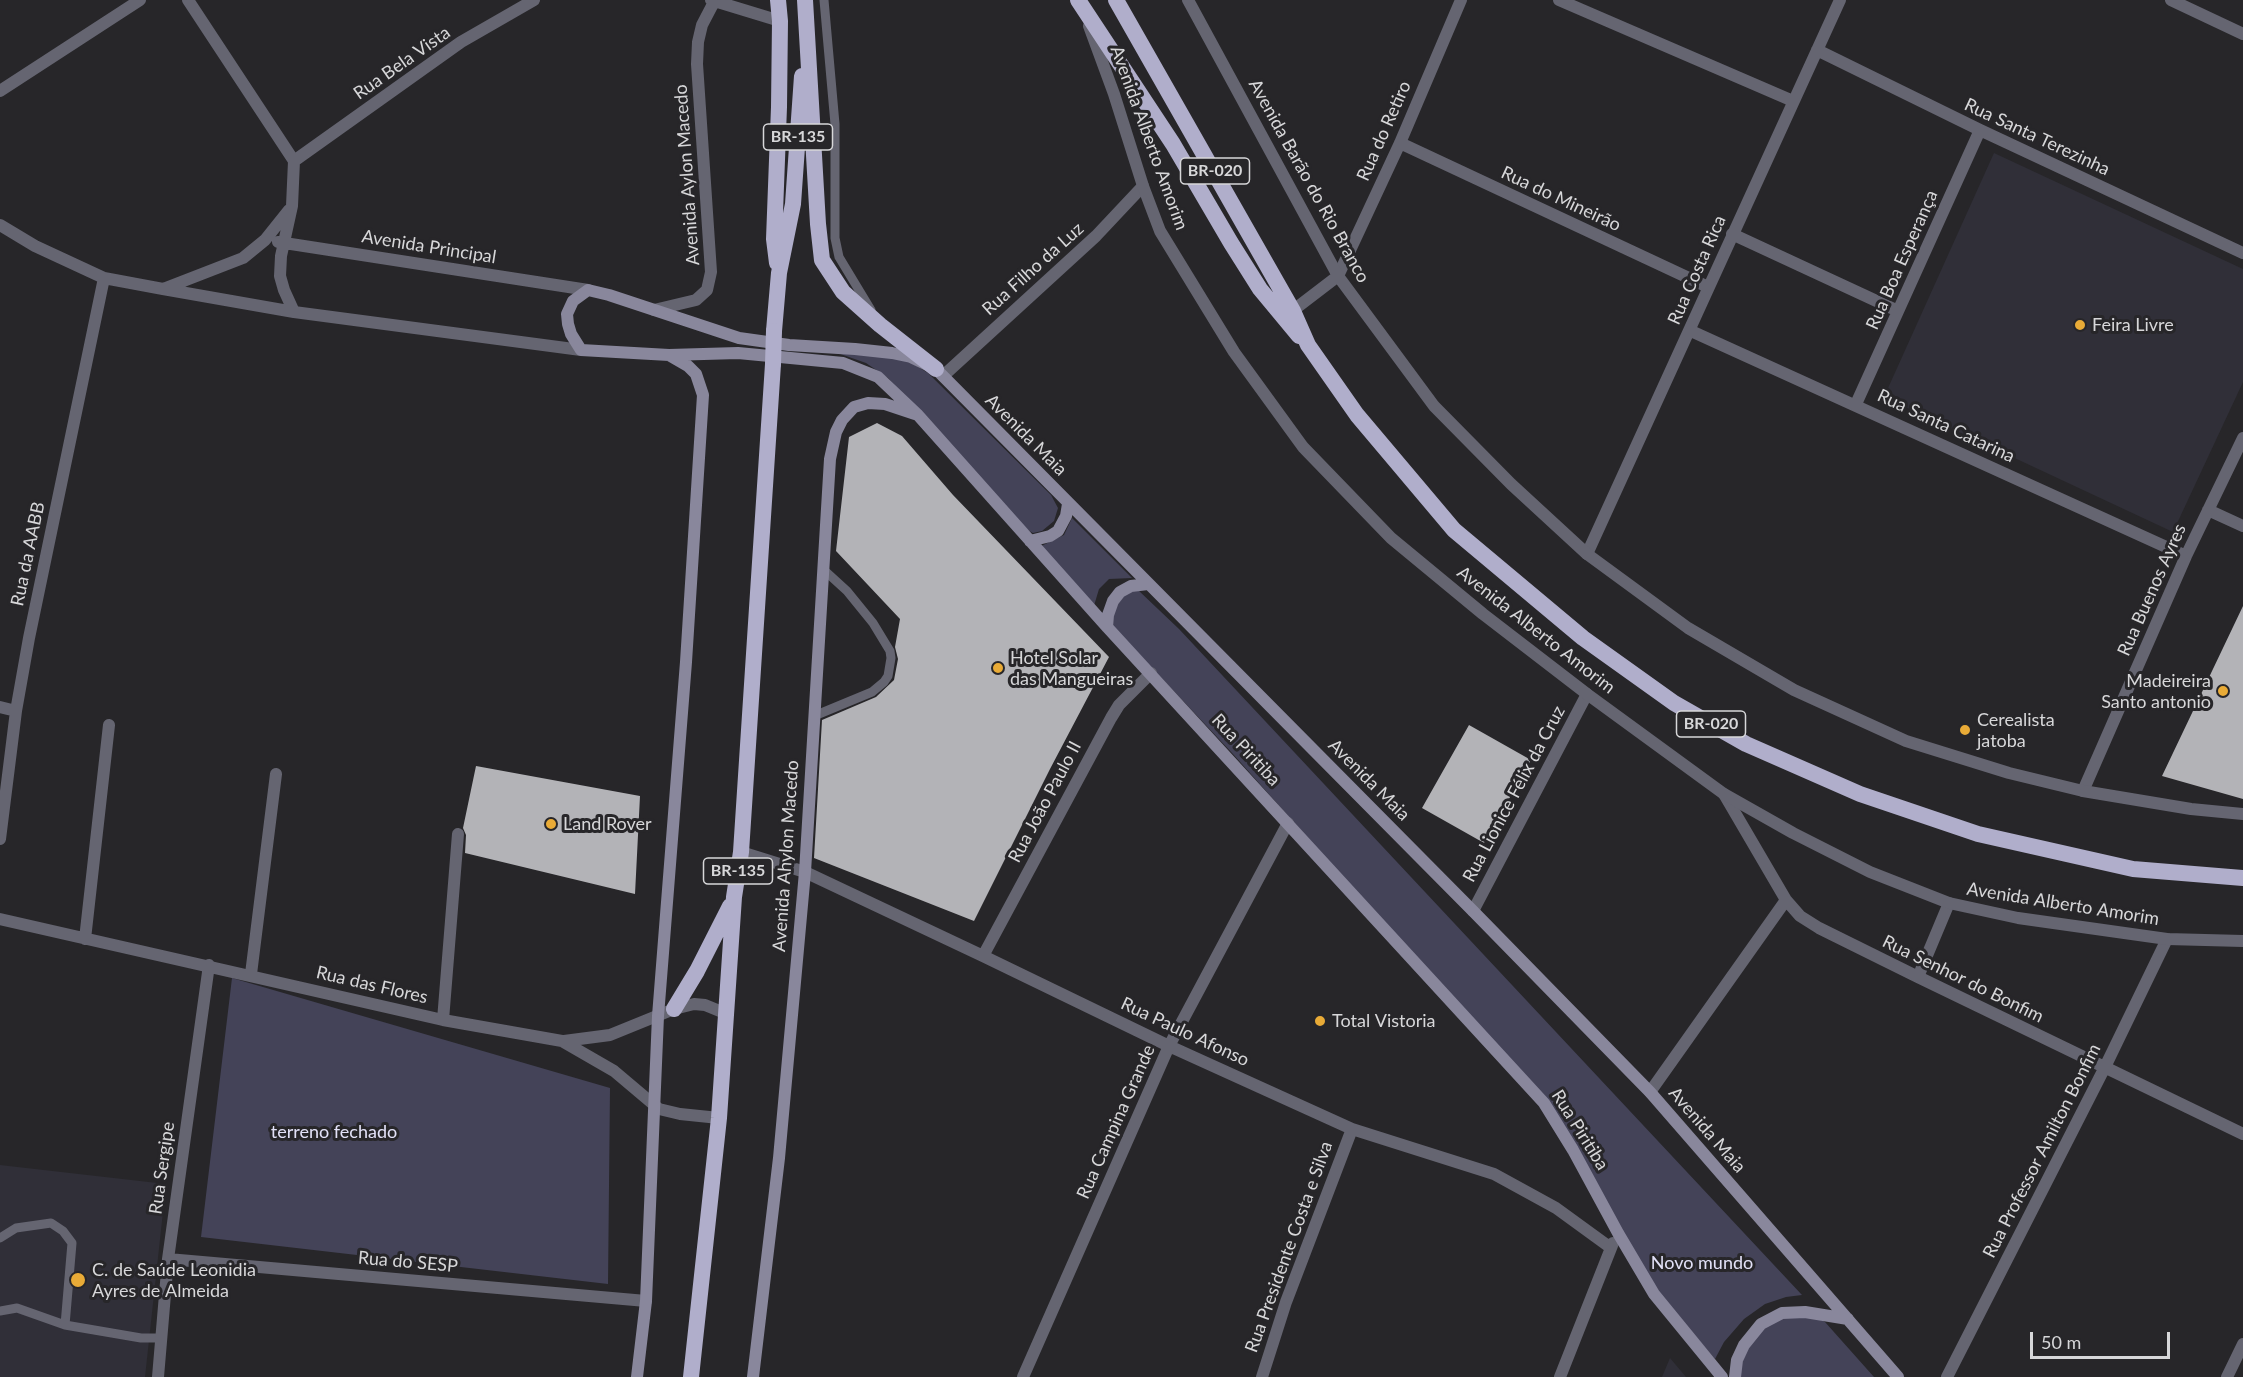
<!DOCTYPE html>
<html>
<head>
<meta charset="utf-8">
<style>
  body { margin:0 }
  #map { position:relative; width:2243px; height:1377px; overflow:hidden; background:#272629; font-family:Lato,sans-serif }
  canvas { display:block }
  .scale { position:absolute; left:2030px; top:1332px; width:140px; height:27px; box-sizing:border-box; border:3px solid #d7d7d9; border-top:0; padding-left:8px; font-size:18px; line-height:21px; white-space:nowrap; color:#d7d7d9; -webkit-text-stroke:4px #272629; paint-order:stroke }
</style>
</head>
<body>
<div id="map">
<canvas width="2243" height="1377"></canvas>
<div class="scale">50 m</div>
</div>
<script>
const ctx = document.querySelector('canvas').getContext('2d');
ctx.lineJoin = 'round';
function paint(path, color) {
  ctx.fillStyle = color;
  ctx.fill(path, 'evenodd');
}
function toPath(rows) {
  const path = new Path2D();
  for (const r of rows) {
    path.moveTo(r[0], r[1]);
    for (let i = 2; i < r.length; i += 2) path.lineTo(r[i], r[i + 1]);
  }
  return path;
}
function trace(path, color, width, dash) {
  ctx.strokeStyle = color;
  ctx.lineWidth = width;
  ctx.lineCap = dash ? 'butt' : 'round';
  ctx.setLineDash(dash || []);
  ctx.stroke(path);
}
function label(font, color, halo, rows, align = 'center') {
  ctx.font = font + ' Lato,sans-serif';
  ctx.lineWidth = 6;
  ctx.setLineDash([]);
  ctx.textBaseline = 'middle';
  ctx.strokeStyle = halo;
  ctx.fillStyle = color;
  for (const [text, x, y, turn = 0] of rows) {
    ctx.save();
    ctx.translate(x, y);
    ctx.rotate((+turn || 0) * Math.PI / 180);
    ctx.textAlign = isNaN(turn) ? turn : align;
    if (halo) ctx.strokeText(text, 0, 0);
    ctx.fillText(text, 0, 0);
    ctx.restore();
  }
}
paint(toPath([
  [1994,153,2243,269,2243,382,2173,532,1884,397],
  [0,1165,166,1184,145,1377,0,1377],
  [1670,1358,1686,1377,1662,1377]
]), '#302f38');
paint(toPath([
  [829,350,905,359,928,373,1051,495,1058,508,1054,521,1042,531,1033,533,1022,527,888,378,866,363],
  [1072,518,1132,578,1109,579,1099,589,1093,609,1039,547,1064,535],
  [1138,590,1179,629,1802,1295,1786,1297,1765,1304,1744,1319,1724,1342,1715,1359,1655,1289,1583,1168,1514,1069,1233,754,1107,620,1127,591],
  [232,978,610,1088,608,1284,201,1237],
  [1783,1316,1813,1316,1825,1322,1874,1377,1735,1377,1756,1332]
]), '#444358');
paint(toPath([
  [877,423,902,436,953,495,1109,657,1050,769,974,921,814,858,822,720,876,697,894,680,898,659,895,647,900,619,836,551,849,437],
  [2243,606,2243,799,2162,776],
  [1469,725,1531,760,1484,843,1422,808],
  [476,766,640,796,635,894,465,853,466,835,463,828]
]), '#b3b3b7');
trace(toPath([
  [824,0,835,124,835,238,839,257,871,310],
  [814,716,872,692,884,682,888,676,891,658,890,651,873,623,847,591,824,570],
  [0,1238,16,1228,51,1223,63,1231,72,1243,65,1325],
  [0,1311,17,1308,65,1325,141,1338,161,1338]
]), '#656571', 9);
trace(toPath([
  [188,0,294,161],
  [711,0,780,21],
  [1559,0,1793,101],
  [2171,0,2243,34],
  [1817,50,1980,130,2243,253],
  [0,91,140,0],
  [1400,143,1708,287],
  [0,225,35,246,104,278,163,289,243,258,265,240,289,210],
  [1732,234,1898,311],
  [278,242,588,290],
  [1338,276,1400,143,1461,0],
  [163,289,294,312,581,350],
  [654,310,696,300,707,290,711,272,697,64,698,42,702,25,714,2],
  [294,312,284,290,280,276,281,256,292,206,294,161,461,42,534,0],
  [1691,331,2186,556],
  [943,376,1096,236,1143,186],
  [1856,404,1980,130],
  [2208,510,2243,526],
  [1587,554,1840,0],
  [0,707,16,711],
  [2083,791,2186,556,2243,438],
  [1724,794,1786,900,1800,916,1819,928,1918,977,2243,1134],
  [0,839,16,711,29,638,104,278],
  [741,852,805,872,983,956,1169,1046,1352,1129,1494,1174,1556,1208,1611,1248],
  [1473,911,1587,694],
  [0,919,443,1020,562,1041,614,1071,659,1109,680,1114,719,1118],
  [85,939,109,725],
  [983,956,1111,718,1119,705,1151,673],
  [251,974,276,774],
  [1918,977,1949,903],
  [443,1020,458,834],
  [564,1041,610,1035,674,1009,694,1004,705,1005,727,1014],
  [1650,1092,1786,900],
  [168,1259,646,1301],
  [158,1377,168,1259,209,965],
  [1023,1377,1169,1046,1288,823],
  [1262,1377,1286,1302,1352,1129],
  [1560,1377,1613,1243],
  [1947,1377,2105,1067,2167,939],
  [2227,1377,2243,1344]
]), '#656571', 12);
trace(toPath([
  [1188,0,1338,276,1434,406,1511,484,1587,554,1688,628,1794,690,1906,741,2009,773,2083,791,2191,809,2243,814],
  [1089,26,1114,94,1143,186,1160,231,1234,352,1303,447,1391,538,1483,614,1587,694,1724,794,1793,833,1870,872,1949,903,2018,918,2167,939,2243,941],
  [1287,315,1338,276]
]), '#656571', 12);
trace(toPath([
  [1030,541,1050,536,1058,531,1066,516,1068,504],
  [1107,627,1108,615,1113,601,1120,592,1131,586,1148,584],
  [637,1377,646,1301,658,1016,686,662,703,395,696,374,688,366,669,355],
  [753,1377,779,1158,805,872,830,459,836,432,842,420,854,407,868,403,885,404,915,414],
  [1722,1377,1654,1294,1618,1233,1573,1150,1544,1103,1107,627,917,414,878,377,843,363,738,353,669,355,581,350,571,334,568,324,567,314,573,301,588,290,609,295,739,338,789,345,855,349,892,353,911,357,936,369,1473,911,1650,1092,1898,1377],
  [1735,1377,1737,1360,1744,1345,1761,1324,1782,1313,1805,1312,1848,1319]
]), '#89879c', 12);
trace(toPath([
  [805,0,818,224,822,260,843,292,880,325,936,369],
  [1078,0,1173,144,1231,243,1260,289,1299,336],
  [1116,0,1293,311,1308,345,1357,415,1454,530,1583,638,1674,703,1746,744,1860,794,1978,834,2133,869,2243,878],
  [777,263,774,239,779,107,780,21,778,0],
  [774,331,779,273,793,204,802,76],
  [674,1009,697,971,730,906],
  [691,1377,719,1118,734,897,741,852,773,364]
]), '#b0aecb', 16);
trace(toPath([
  [773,364,774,331]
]), '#b0aecb', 16);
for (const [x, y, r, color] of [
  [2080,325,6,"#e9ab37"],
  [998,668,6,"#e9ab37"],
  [2223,691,6,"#e9ab37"],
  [1965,730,6,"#e9ab37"],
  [551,824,6,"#e9ab37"],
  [1320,1021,6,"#e9ab37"],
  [78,1280,8,"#e9ab37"]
]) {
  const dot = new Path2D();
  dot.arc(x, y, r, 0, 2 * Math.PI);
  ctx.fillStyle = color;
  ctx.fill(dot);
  trace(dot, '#272629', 2);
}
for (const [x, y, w] of [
  [798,137,69],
  [1215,171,69],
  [1711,724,69],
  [738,871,69]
]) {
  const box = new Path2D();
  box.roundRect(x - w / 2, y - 13, w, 26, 4.5);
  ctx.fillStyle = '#272629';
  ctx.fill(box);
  trace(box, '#d7d7d9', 1.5);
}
label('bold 16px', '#d7d7d9', null, [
  ["BR-135",798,137],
  ["BR-020",1215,171],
  ["BR-020",1711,724],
  ["BR-135",738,871]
]);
label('18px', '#d7d7d9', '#272629', [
  ["Rua Bela Vista",402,63,-35],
  ["Rua do Retiro",1384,131,-66],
  ["Rua Santa Terezinha",2037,137,25],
  ["Avenida Alberto Amorim",1149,138,70],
  ["Avenida Aylon Macedo",687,175,-94],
  ["Avenida Barão do Rio Branco",1309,181,61],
  ["Rua do Mineirão",1561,199,25],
  ["Avenida Principal",429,247,9],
  ["Rua Boa Esperança",1902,260,-66],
  ["Rua Filho da Luz",1033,269,-42],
  ["Rua Costa Rica",1697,270,-66],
  ["Rua Santa Catarina",1946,426,25],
  ["Avenida Maia",1026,435,45],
  ["Rua da AABB",28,554,-78],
  ["Rua Buenos Ayres",2152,590,-66],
  ["Avenida Alberto Amorim",1536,630,38],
  ["Rua Piritiba",1246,750,47],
  ["Avenida Maia",1369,780,45],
  ["Rua Lionice Félix da Cruz",1514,794,-62],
  ["Rua João Paulo II",1045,802,-62],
  ["Avenida Ahylon Macedo",786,856,-86],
  ["Avenida Alberto Amorim",2063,904,9],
  ["Rua Senhor do Bonfim",1963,979,26],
  ["Rua das Flores",372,985,13],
  ["Rua Paulo Afonso",1185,1032,25],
  ["Rua Campina Grande",1116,1122,-66],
  ["Rua Piritiba",1580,1130,58],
  ["Avenida Maia",1707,1130,49],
  ["Rua Professor Amilton Bonfim",2042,1151,-63],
  ["Rua Sergipe",162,1168,-82],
  ["Rua Presidente Costa e Silva",1289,1247,-70],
  ["Rua do SESP",408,1262,5]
]);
label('18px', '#d7d7d9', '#272629', [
  ["Feira Livre",2092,325],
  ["Hotel Solar",1010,658],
  ["das Mangueiras",1010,679],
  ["Madeireira",2211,681,"right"],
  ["Santo antonio",2211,702,"right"],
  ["Cerealista",1977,720],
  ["jatoba",1977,741],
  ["Land Rover",563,824],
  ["Total Vistoria",1332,1021],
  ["C. de Saúde Leonidia",92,1270],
  ["Ayres de Almeida",92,1291]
], 'left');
label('18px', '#e2e1f7', '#272629', [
  ["terreno fechado",334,1132],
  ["Novo mundo",1702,1263]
]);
</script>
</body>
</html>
